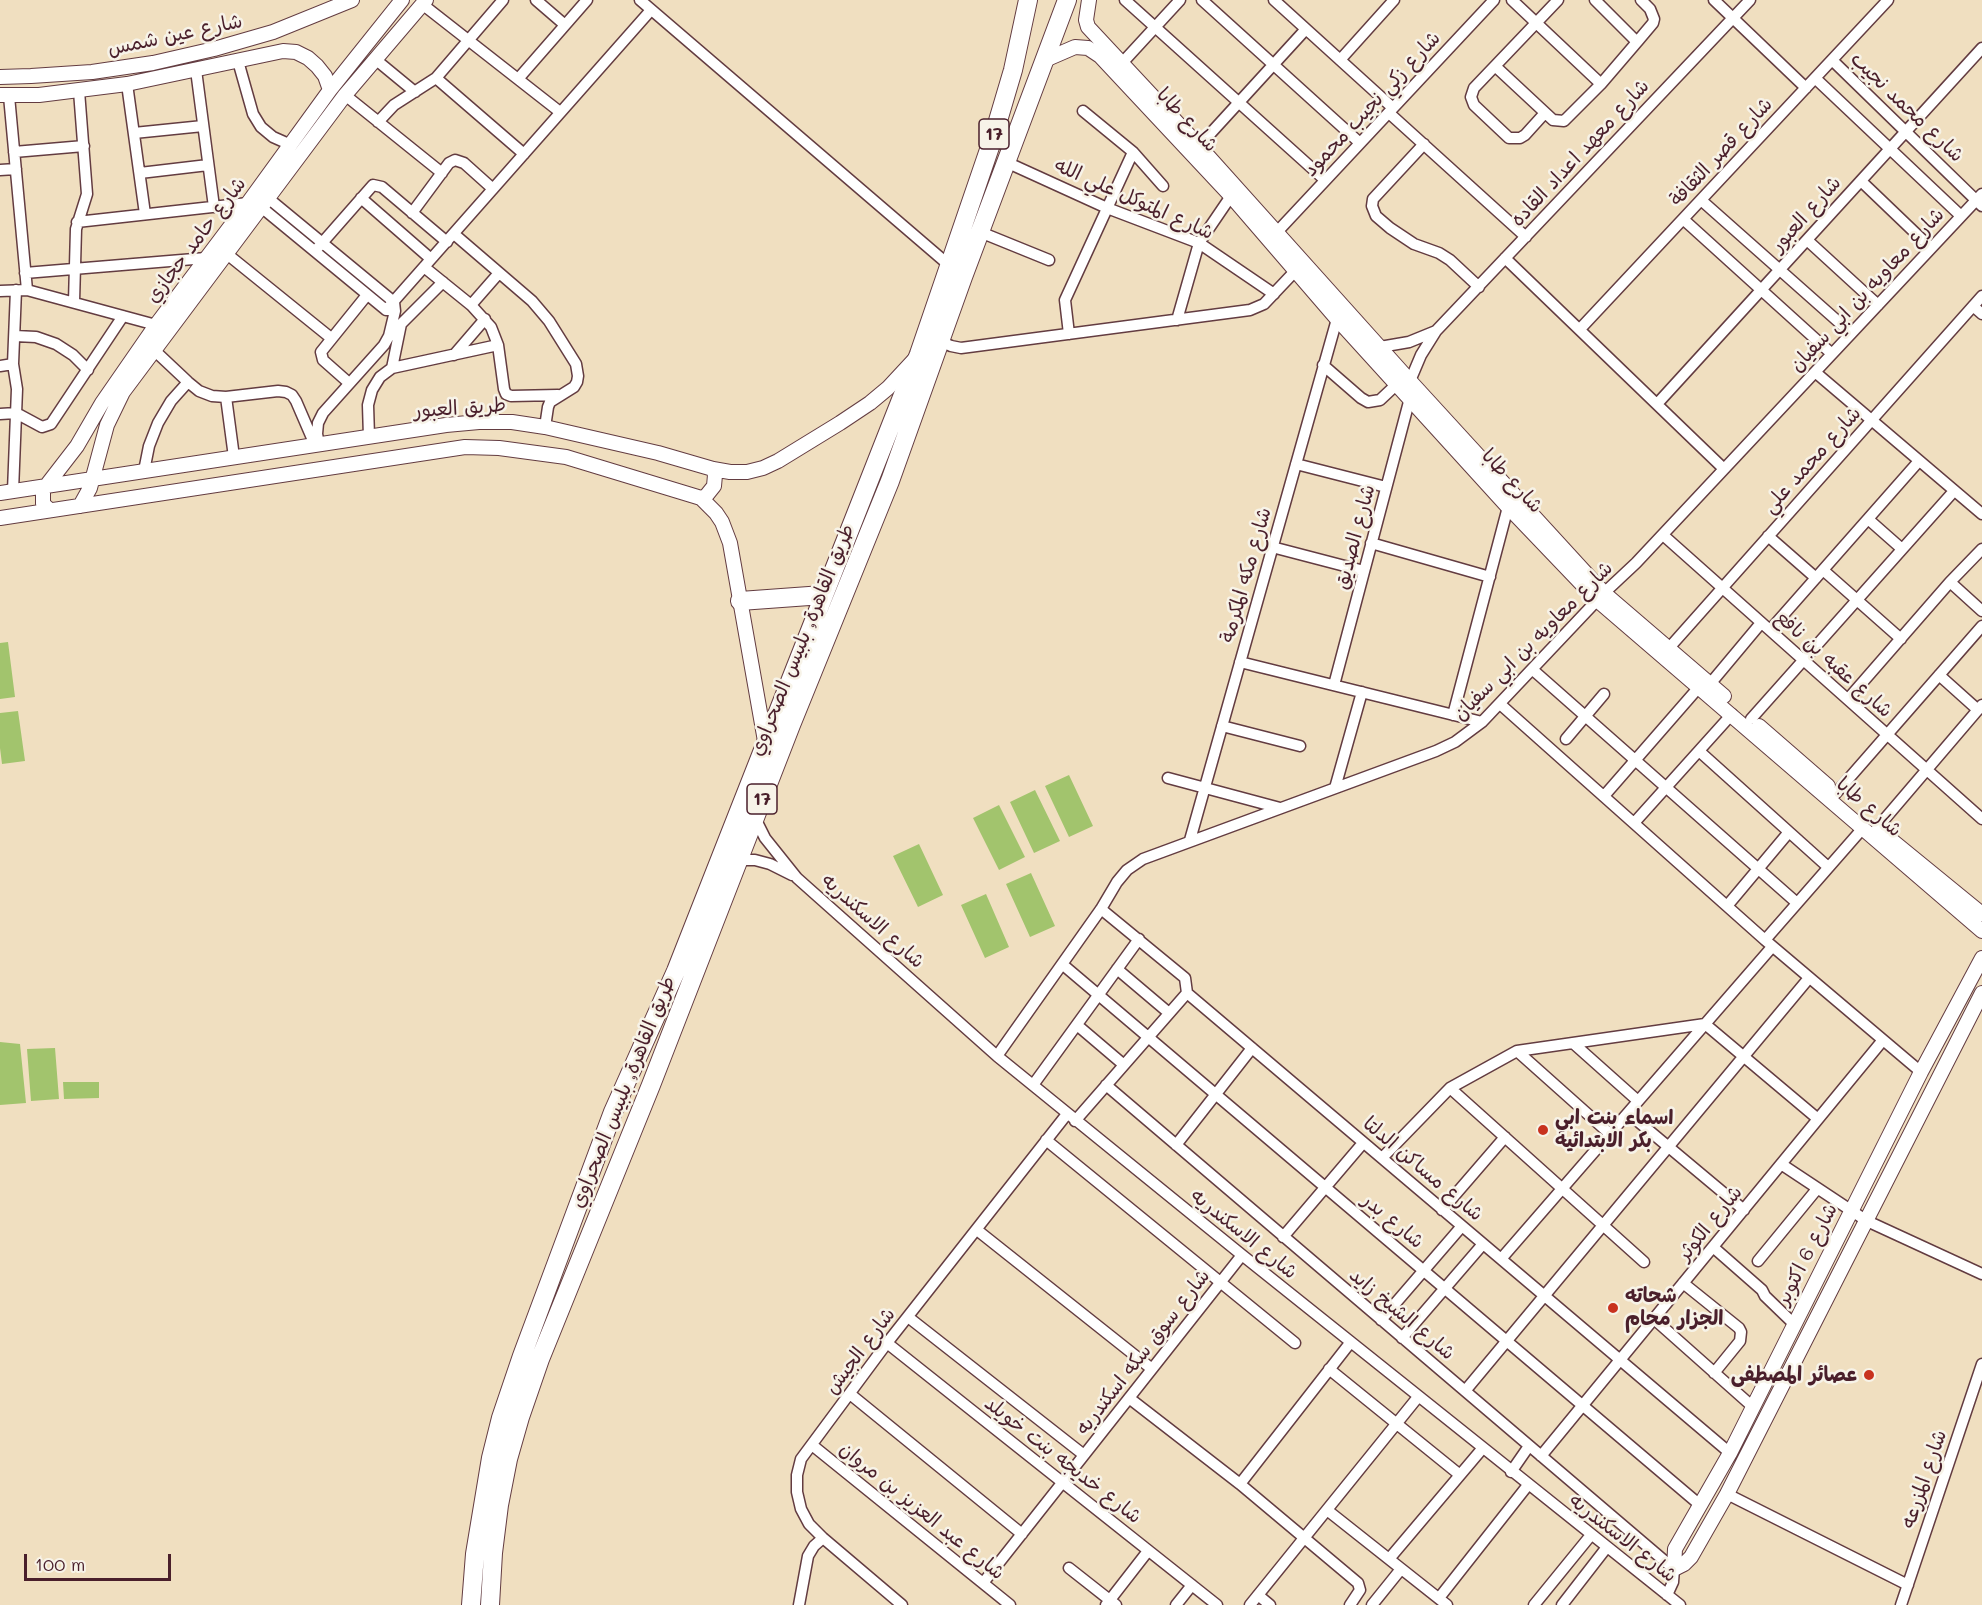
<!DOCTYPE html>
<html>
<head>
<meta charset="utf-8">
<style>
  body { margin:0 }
  #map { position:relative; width:1982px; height:1605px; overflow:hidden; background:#f0dfc0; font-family:Mali,sans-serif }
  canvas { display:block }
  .scale { position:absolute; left:24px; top:1554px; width:147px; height:27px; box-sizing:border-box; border:3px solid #4a1f2b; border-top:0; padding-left:8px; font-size:18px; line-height:21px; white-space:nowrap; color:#4a1f2b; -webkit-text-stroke:4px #f7f3e8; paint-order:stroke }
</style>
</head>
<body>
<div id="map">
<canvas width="1982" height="1605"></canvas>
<div class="scale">100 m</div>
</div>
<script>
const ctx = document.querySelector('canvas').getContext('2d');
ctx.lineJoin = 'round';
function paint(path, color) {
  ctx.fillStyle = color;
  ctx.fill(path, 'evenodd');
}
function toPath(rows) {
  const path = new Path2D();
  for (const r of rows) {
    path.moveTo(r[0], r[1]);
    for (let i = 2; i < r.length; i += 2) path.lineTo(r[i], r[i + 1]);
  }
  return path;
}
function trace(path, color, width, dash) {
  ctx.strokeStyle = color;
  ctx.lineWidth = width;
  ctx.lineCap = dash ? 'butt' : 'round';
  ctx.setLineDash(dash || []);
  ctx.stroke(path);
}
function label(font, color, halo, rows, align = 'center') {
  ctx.font = font + ' Mali,"Playpen Sans Arabic",sans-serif';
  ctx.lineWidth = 5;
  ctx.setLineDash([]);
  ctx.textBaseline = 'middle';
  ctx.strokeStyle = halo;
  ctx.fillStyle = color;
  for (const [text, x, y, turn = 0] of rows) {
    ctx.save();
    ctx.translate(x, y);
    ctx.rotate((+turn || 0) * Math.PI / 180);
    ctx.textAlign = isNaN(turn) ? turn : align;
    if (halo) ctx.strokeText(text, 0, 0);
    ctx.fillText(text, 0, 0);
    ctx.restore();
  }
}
paint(toPath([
  [8,642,15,697,0,699,0,643],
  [18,711,25,761,2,764,0,748,0,713],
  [1069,775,1093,826,1069,837,1045,786],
  [1035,790,1060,841,1034,853,1010,802],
  [999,805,1025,857,999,870,973,818],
  [919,844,943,895,918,907,893,856],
  [1031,873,1055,926,1030,937,1006,884],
  [986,894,1009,947,985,958,961,905],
  [0,1042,20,1044,26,1103,0,1105],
  [55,1048,59,1099,31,1101,27,1049],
  [63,1082,99,1082,99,1098,64,1099]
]), '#a2c46d');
const minor = toPath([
  [536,0,565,25],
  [640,0,950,266],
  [1125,0,1325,180],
  [1202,0,1360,143],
  [1274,0,1393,108],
  [1512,0,1601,84],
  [1714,0,1806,88],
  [422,4,560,112],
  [1637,42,1653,23,1654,19,1650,9,1641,0],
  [375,59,415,92],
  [1340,60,1394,0],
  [1832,60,1982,206],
  [238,61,253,114,261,127,273,137,291,145],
  [1123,62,1180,0],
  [1495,66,1553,120,1564,121,1601,84,1637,42,1595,0],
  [196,70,214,207],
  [436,78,524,154],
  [1815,78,1961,216],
  [518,79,587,0],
  [127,84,145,214],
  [345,95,442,173],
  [9,96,27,290],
  [1083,111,1133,152,1163,186],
  [1389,113,1526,237],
  [1544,114,1525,135,1520,138,1509,138,1474,105,1471,97,1474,88,1558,0],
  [378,122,394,105,436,78,503,0],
  [134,133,203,126],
  [1424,144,1373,199,1372,206,1376,216,1390,228,1414,244,1439,253,1450,260,1479,287],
  [1199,146,1306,29],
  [14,152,84,146],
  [1006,162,1107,208,1199,243,1274,294],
  [0,170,16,169],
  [140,173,208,165],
  [1861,181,1931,248],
  [268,198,394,302,395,311,389,336,384,345,323,413,318,423,317,434,319,444],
  [361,198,431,259],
  [1701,200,1851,333],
  [261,207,386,310,391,310],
  [412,213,449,163,455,160,464,163,493,189],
  [1683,219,1832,354],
  [77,222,248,203],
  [980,232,1049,260],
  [1277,232,1494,0],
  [454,234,532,301,549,321,576,364,578,376,577,382,574,387,550,402,548,407,545,427],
  [1807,240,1878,305],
  [315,251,373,185,382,187,447,242],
  [227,254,331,338],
  [1505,258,1724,469],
  [424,267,471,305,491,327,498,345,504,389,506,394,511,396,558,395],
  [25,273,206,258],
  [0,291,27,290,156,325,162,329],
  [74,302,76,229,87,194,79,91],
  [471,305,499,273],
  [1973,306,1982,314],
  [386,310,651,10],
  [1177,320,1199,243,1231,196],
  [1580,329,1888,0],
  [1069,334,1065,300,1133,152],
  [390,335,443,282],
  [15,336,36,337,56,344,73,355,88,370],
  [940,341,951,346,961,348,1250,310,1264,304,1299,267],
  [1380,347,1409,342,1436,331],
  [154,350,188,382,199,391,212,396,226,397,278,391,286,392,292,395,296,401,315,445],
  [454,355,485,319],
  [1323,365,1361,398,1368,402,1380,400,1397,384],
  [0,366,13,364],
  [392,368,401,324],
  [1815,372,1982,514],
  [1410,381,1421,355,1436,331,1750,0],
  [349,383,323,360,321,352,367,295],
  [226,397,234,457],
  [1657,404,1982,48],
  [0,414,16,413,42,427,51,424,123,316],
  [369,437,368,405,372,390,380,377,392,368,498,345],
  [1296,464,1386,487],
  [144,471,149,446,158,423,171,401,188,382],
  [13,491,17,389,13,364,16,290],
  [1868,519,1902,549],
  [1663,535,1982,819],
  [1768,536,1816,578],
  [1371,543,1490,577],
  [1272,547,1364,571],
  [1823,570,1901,639],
  [1950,582,1982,611],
  [1770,630,1919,461],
  [1669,648,1982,296],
  [1240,662,1482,722],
  [1533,670,1797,903],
  [1939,675,1978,710],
  [1710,684,1761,623],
  [1334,685,1410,398],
  [1848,699,1950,582,1982,549],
  [1500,704,1765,940,1921,1072],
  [1453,715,1508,507],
  [1751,719,1954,491],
  [1222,726,1300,746],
  [1566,739,1604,694],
  [1699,751,1828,867],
  [1168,778,1280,808],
  [1335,788,1362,692],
  [1604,796,1699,687],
  [1830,800,1982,626],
  [755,818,765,838,797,878,997,1056,1242,1255,1680,1605],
  [1634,823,1732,714],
  [1877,828,1982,705],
  [1190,840,1337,319],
  [738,860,755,860,770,864,792,875],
  [1727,906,1789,832],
  [1101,909,1185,978,1187,993,1730,1453],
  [1765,940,1863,828],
  [1062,964,1700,1505],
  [1117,969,1169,1013],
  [1077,1025,1124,1065],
  [1573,1043,1638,1101],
  [1517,1051,1610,1134],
  [997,1056,1101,909,1117,882,1127,870,1143,859,1436,751,1455,742,1482,722,1604,593,1636,563,1982,194],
  [1033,1085,1139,939],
  [1106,1085,1674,1569,1673,1582,1667,1595],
  [1450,1088,1644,1262],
  [1628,1113,1744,1210],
  [1075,1121,1187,993],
  [1046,1140,1295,1343],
  [1176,1145,1252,1048],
  [1382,1158,1450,1088,1517,1051,1705,1024,1818,1119],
  [1781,1164,1867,1221,1982,1274],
  [1442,1210,1505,1137],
  [977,1230,1152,1369],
  [1283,1237,1363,1143],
  [1713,1247,1762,1290,1765,1296,1794,1324],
  [1501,1259,1772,947],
  [1758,1261,1817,1189],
  [1683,1283,1739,1328,1741,1332,1740,1341,1714,1373],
  [908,1317,1084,1455],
  [1654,1319,1753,1407],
  [1381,1320,1462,1226],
  [1402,1338,1483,1244],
  [887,1343,1217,1605],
  [1329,1369,1460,1475],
  [1465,1391,1809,978],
  [850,1394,1022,1534],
  [1129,1398,1240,1484,1358,1583,1360,1590,1350,1605],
  [812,1445,1010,1605],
  [1541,1456,1883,1040],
  [1511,1472,1529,1446],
  [1240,1484,1350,1343],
  [1727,1494,1908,1585],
  [1327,1510,1447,1605],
  [1389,1559,1482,1449],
  [1069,1568,1116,1605],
  [983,1583,1242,1255],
  [1258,1595,1270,1605],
  [1439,1598,1528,1485],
  [799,1605,808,1556,814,1546,823,1538],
  [902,1605,823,1538,809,1524,801,1509,797,1492,797,1475,801,1459,887,1343,1067,1114],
  [1106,1605,1148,1551],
  [1176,1605,1192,1585],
  [1250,1605,1418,1397],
  [1372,1605,1401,1569],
  [1534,1605,1591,1535],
  [1562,1605,1607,1547],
  [1901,1605,1982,1364]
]);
const tertiary = toPath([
  [1089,0,1086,20,1088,27,1199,146,1410,381,1604,593,1724,696],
  [1045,60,1075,47,1088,48,1100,56,1231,196,1337,319,1508,507,1597,600,1982,931],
  [0,77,31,76,92,72,153,63,214,49,273,32,352,0],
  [0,95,39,95,127,84,283,51,296,52,308,58,317,66,325,76,330,90],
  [0,493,446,425,479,422,512,422,545,427,658,453,713,469,730,472,747,472,763,468,778,461,840,423,870,403,888,388,914,360],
  [701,498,706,496,714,486,715,475,713,469],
  [80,506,90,488,107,425,123,392,345,95,426,0],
  [50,510,43,504,43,490,77,446,102,403,156,325,248,203,330,90,402,0],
  [0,518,465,447,499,448,566,457,701,498,716,513,722,522,730,543,765,741],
  [1759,726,1828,786],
  [1879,830,1982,914],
  [1982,958,1921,1072,1730,1453,1675,1549,1674,1569,1684,1564,1691,1557,1727,1494,1982,993]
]);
const trunk = toPath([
  [740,601,823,595],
  [471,1605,475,1554,491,1458,501,1418,522,1356,613,1112,676,971,919,354,992,141,1013,70,1028,0],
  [490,1605,493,1553,499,1505,508,1459,520,1417,540,1359,651,1085,791,725,890,481,963,277,1067,0]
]);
trace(minor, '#633c41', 13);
trace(tertiary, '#633c41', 16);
trace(trunk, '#633c41', 20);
trace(minor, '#fff', 10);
trace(tertiary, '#fff', 14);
trace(trunk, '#fff', 18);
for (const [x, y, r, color] of [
  [1543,1130,6,"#c8321e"],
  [1613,1308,6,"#c8321e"],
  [1869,1375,6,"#c8321e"]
]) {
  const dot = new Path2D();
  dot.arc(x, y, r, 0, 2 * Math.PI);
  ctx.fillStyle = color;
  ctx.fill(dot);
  trace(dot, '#f7f3e8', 2);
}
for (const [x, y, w] of [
  [994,134,30],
  [762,799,30]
]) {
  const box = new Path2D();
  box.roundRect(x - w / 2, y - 15, w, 30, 4.5);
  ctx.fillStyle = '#f7f3e8';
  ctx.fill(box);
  trace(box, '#4a1f2b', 1.5);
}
label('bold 18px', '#4a1f2b', null, [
  ["17",994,134],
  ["17",762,799]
]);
label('20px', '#4a1f2b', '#f7f3e8', [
  ["شارع عين شمس",175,35,-12],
  ["شارع زكي نجيب محمود",1372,104,-47],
  ["شارع محمد نجيب",1907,107,44],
  ["شارع طابا",1187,120,47],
  ["شارع قصر الثقافة",1721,152,-47],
  ["شارع معهد اعداد القاده",1580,153,-47],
  ["شارع المتوكل علي الله",1134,199,24],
  ["شارع العبور",1806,214,-48],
  ["شارع حامد حجازي",196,240,-53],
  ["شارع معاويه بن ابي سفيان",1867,290,-47],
  ["طريق العبور",460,408,-4],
  ["شارع محمد علي",1812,460,-48],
  ["شارع طابا",1512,481,47],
  ["شارع الصديق",1355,537,-75],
  ["شارع مكه المكرمة",1246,575,-74],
  ["طريق القاهرة, بلبيس الصحراوي",802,640,-68],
  ["شارع معاويه بن ابي سفيان",1533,641,-45],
  ["شارع عقبه بن نافع",1834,664,42],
  ["شارع طابا",1869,807,41],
  ["شارع الاسكندريه",873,921,42],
  ["طريق القاهرة, بلبيس الصحراوي",623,1092,-68],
  ["شارع مساكن الدلتا",1423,1169,40],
  ["شارع بدر",1393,1221,40],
  ["شارع الكوثر",1710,1223,-51],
  ["شارع الاسكندريه",1244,1234,39],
  ["شارع 6 اكتوبر",1807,1254,-63],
  ["شارع الشيخ زايد",1402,1314,40],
  ["شارع الجيش",860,1351,-53],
  ["شارع سوق سكه اسكندريه",1143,1352,-52],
  ["شارع خديجه بنت خويلد",1063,1460,38],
  ["شارع المزرعه",1924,1479,-71],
  ["شارع عبد العزيز بن مروان",922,1511,39],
  ["شارع الاسكندريه",1623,1538,38]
]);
label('bold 20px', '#4a1f2b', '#f7f3e8', [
  ["اسماء بنت ابي",1555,1118],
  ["بكر الابتدائيه",1555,1141],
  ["شحاته",1625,1296],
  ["الجزار محام",1625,1319],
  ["عصائر المصطفى",1857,1375,"right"]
], 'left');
</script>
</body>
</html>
